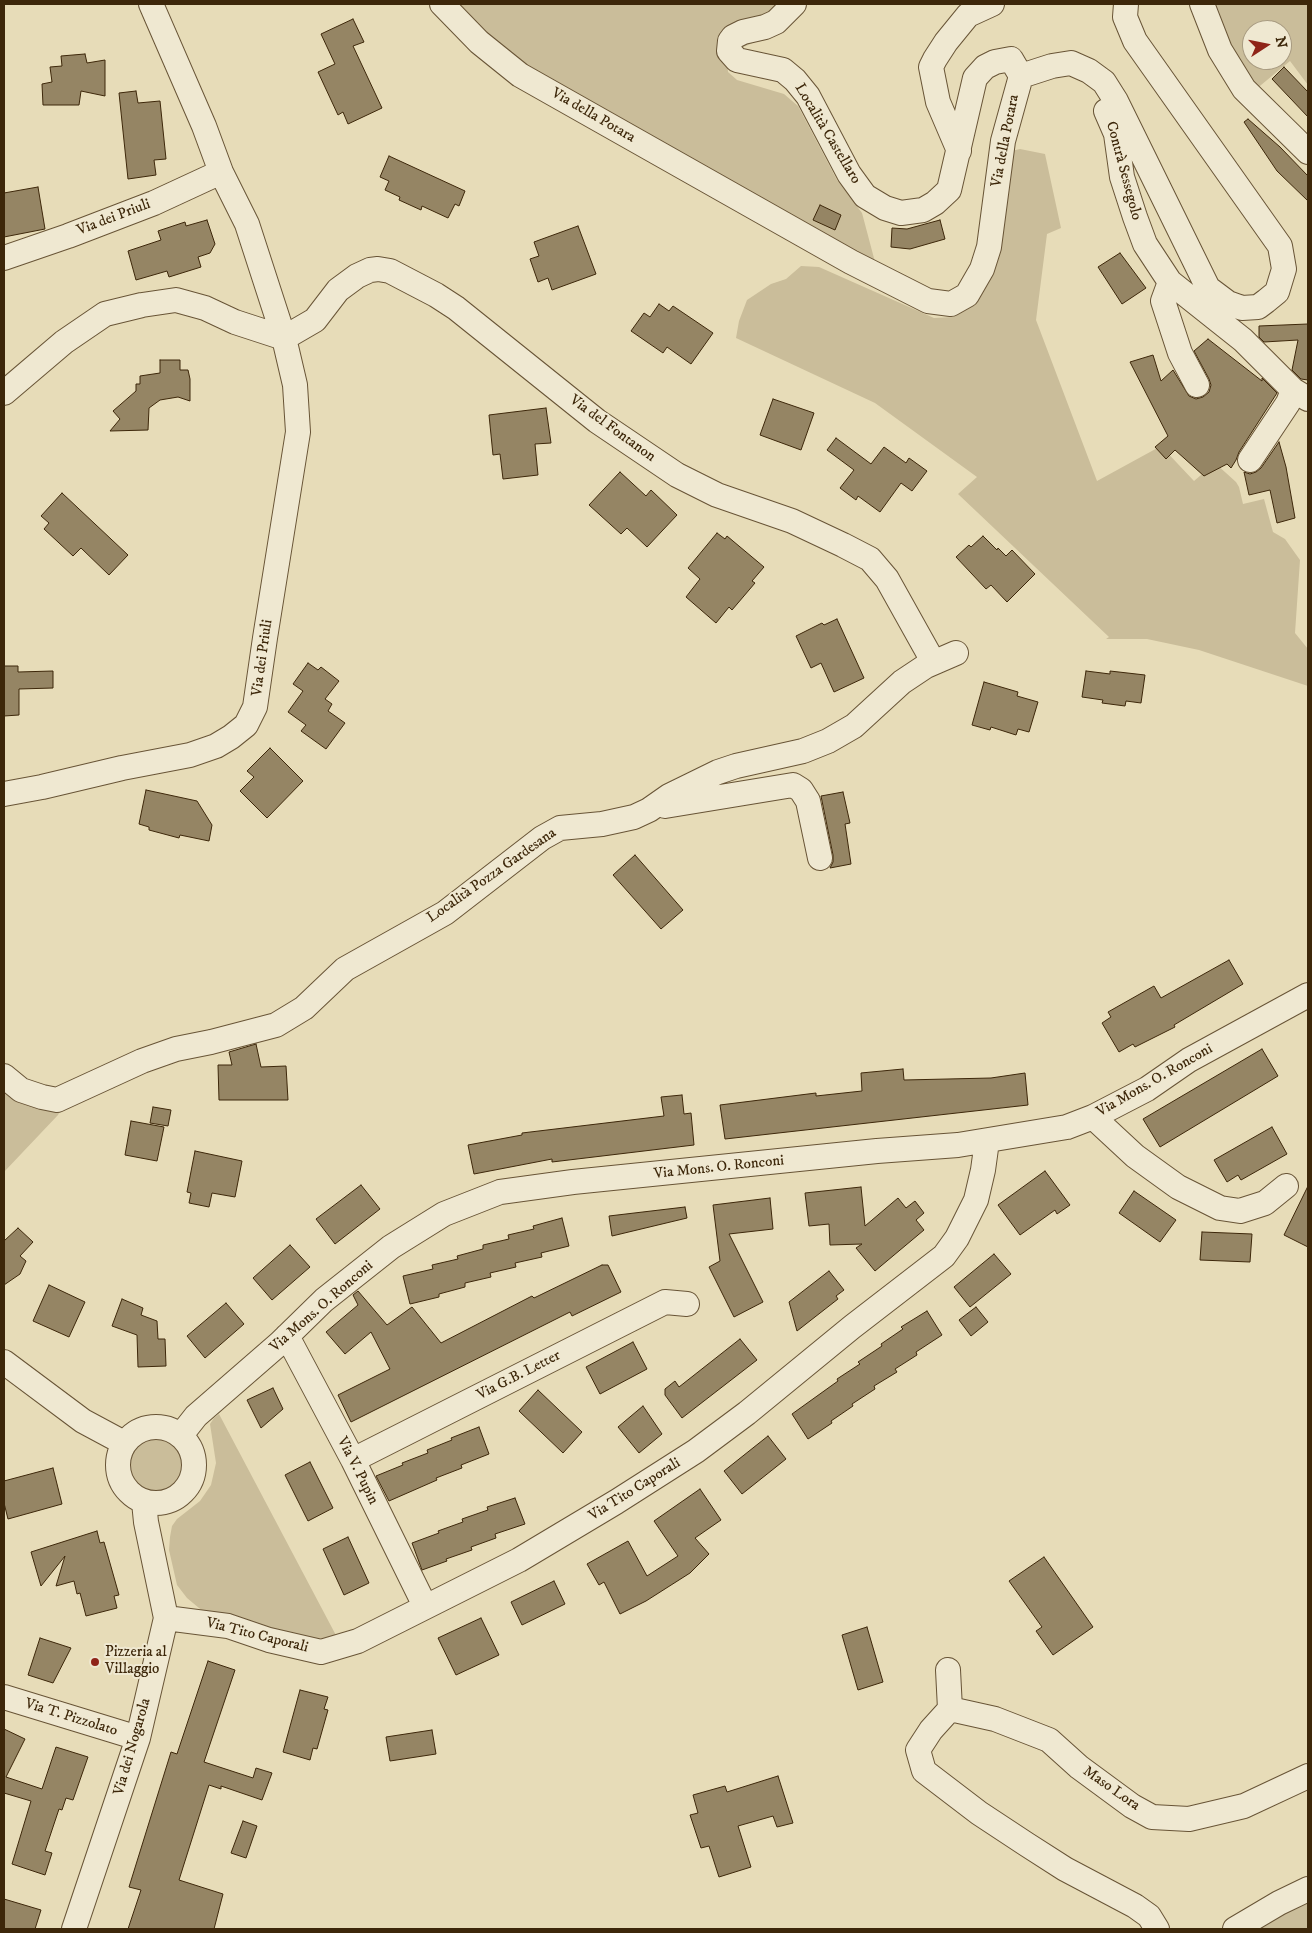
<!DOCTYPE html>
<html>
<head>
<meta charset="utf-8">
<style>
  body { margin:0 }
  #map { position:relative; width:1312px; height:1933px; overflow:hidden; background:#e7dcb8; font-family:"IM FELL DW Pica",serif }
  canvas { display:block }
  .frame { position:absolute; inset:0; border:5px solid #3d270a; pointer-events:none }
  .north { position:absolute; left:1242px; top:20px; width:50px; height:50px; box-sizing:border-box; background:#efe8d1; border:1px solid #a89b81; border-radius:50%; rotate:79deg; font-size:14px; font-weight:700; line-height:20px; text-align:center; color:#3d270a }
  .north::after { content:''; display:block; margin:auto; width:18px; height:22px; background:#8f2418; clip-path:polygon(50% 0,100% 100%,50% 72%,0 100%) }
</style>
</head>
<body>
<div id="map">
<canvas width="1312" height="1933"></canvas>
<div class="frame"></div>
<div class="north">N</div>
</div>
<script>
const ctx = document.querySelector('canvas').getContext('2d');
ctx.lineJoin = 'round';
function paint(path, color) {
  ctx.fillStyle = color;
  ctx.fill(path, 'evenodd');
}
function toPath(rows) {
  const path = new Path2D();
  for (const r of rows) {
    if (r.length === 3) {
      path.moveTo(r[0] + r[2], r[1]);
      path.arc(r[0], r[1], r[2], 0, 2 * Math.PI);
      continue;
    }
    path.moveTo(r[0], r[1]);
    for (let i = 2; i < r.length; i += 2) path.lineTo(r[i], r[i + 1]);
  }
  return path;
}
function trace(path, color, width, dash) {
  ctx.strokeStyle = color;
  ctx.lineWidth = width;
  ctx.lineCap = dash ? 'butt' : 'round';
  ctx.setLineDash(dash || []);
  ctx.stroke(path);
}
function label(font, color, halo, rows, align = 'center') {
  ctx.font = font + ' "IM FELL DW Pica",serif';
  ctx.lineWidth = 4;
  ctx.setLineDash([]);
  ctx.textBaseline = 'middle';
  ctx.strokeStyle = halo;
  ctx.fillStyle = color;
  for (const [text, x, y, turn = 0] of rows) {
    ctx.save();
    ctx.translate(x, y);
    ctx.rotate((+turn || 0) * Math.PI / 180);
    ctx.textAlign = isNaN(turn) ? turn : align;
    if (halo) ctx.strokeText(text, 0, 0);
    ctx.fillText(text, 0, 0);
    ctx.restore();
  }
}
paint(toPath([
  [443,4,790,4,774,34,741,48,727,60,728,72,737,80,784,94,798,106,837,180,862,213,875,262,594,117],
  [1207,4,1308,4,1308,85,1290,61,1249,95],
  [1252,30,1282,30,1282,60,1252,60],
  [1020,149,1045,154,1061,228,1047,234,1036,320,1097,481,1161,446,1194,481,1215,463,1236,482,1239,487,1243,504,1264,499,1273,532,1285,539,1300,560,1295,633,1308,649,1308,686,1199,650,1147,639,1106,639,1109,637,958,494,977,477,875,403,736,338,739,321,747,300,771,284,786,279,801,266,819,267,934,318,953,317,976,302,1007,152],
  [4,1079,62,1107,58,1115,4,1172],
  [219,1414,339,1641,327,1645,205,1613,187,1598,177,1585,169,1550,170,1537,172,1526,177,1519,200,1501,211,1485,216,1463,210,1424,214,1418],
  [157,1465,28],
  [1308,1893,1308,1929,1249,1929]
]), '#cabd9a');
const building = toPath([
  [353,19,364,42,353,46,382,108,348,124,343,112,338,115,318,72,335,64,321,34,353,19],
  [85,54,87,63,105,60,105,96,81,91,79,105,43,105,42,84,52,82,50,67,62,66,61,56,85,54],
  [1284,67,1308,92,1308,117,1272,79,1284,67],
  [136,91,138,103,160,101,166,159,154,160,156,175,128,179,119,93,136,91],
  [1248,119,1280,147,1308,176,1308,201,1277,171,1244,122,1248,119],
  [389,156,465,191,459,206,455,204,448,218,422,206,421,210,399,200,400,197,385,190,389,181,380,177,389,156],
  [38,187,45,229,4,237,4,193,38,187],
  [820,205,841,215,835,230,813,220,820,205],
  [207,220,215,244,210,253,198,257,201,267,169,277,167,271,136,280,128,251,161,240,158,231,185,222,186,226,207,220],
  [940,220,945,239,910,249,891,247,892,228,907,229,940,220],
  [578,226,596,274,552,290,548,278,538,282,530,259,539,256,534,242,578,226],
  [1120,253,1146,288,1122,304,1098,267,1120,253],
  [659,304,669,311,673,306,713,333,691,364,667,347,663,353,631,331,644,313,650,317,659,304],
  [1308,324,1308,380,1301,379,1292,370,1298,340,1264,342,1259,337,1259,326,1308,324],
  [1208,339,1262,381,1262,378,1277,393,1239,452,1236,460,1231,468,1227,464,1204,476,1175,450,1166,459,1155,447,1168,436,1130,362,1153,355,1161,381,1173,370,1189,396,1196,399,1203,397,1209,392,1211,385,1209,379,1194,351,1208,339],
  [160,360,180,360,180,370,188,370,190,379,190,401,178,397,160,400,149,408,148,430,110,431,120,419,113,411,136,391,136,384,140,384,140,376,160,373,160,360],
  [773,399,814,413,801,450,760,435,773,399],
  [546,408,551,443,535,444,538,475,503,479,500,454,493,455,489,415,546,408],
  [836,438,871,464,884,447,906,463,909,458,927,471,912,491,901,483,880,512,858,496,856,500,840,488,854,470,827,450,836,438],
  [1279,442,1286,467,1295,518,1277,523,1270,490,1249,495,1244,472,1250,474,1256,472,1261,468,1279,442],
  [620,472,646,496,651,490,677,515,647,547,627,528,621,534,589,505,620,472],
  [62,493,128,555,109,575,81,548,73,556,44,529,49,523,41,516,62,493],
  [717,533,725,539,727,536,764,567,752,581,755,583,732,610,729,607,716,623,686,597,700,579,688,568,717,533],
  [983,536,997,550,998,548,1006,556,1012,550,1035,574,1007,602,991,585,986,589,956,557,969,545,971,547,983,536],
  [837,619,864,678,834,692,821,663,811,668,796,636,822,623,824,625,837,619],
  [308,663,318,670,321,667,339,681,325,699,332,704,328,711,345,723,326,749,301,731,306,725,288,712,303,691,293,684,308,663],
  [4,666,18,666,18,672,53,671,53,688,19,689,19,715,4,716,4,666],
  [1086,671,1110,674,1110,671,1145,675,1141,703,1126,701,1125,706,1102,703,1103,700,1082,697,1086,671],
  [984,682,1018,692,1017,696,1038,702,1029,732,1018,729,1016,735,991,727,990,730,972,725,984,682],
  [270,748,303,781,267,818,240,791,254,777,247,771,270,748],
  [146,790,197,801,212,825,209,841,180,835,179,838,149,830,149,827,139,824,146,790],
  [843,792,850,823,845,824,851,864,830,868,833,862,833,855,821,796,843,792],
  [635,855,683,910,661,929,613,875,635,855],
  [1229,960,1243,984,1174,1025,1175,1027,1135,1047,1133,1044,1119,1052,1102,1023,1111,1017,1108,1012,1154,986,1161,998,1229,960],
  [256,1044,261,1067,286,1066,288,1100,219,1100,218,1065,232,1065,229,1052,256,1044],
  [1262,1049,1278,1076,1160,1147,1143,1119,1262,1049],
  [903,1069,904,1080,991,1078,1025,1073,1028,1105,725,1139,720,1105,816,1093,816,1096,862,1091,861,1073,903,1069],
  [682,1095,684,1114,691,1113,694,1145,552,1162,552,1159,474,1174,468,1145,522,1135,522,1133,664,1116,661,1097,682,1095],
  [153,1107,171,1110,168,1126,150,1123,153,1107],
  [131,1121,164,1127,157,1161,125,1155,131,1121],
  [1272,1127,1287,1154,1241,1180,1238,1175,1227,1182,1214,1160,1272,1127],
  [195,1151,242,1161,235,1197,212,1193,209,1207,189,1203,191,1193,187,1192,195,1151],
  [1045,1171,1070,1205,1057,1214,1055,1210,1020,1235,998,1205,1045,1171],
  [361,1185,380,1209,335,1244,316,1219,361,1185],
  [1308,1186,1308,1247,1284,1235,1308,1186],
  [861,1187,865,1226,898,1198,906,1208,915,1201,924,1213,916,1220,924,1230,875,1271,856,1248,862,1244,830,1245,829,1224,809,1226,805,1193,861,1187],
  [1134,1191,1176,1220,1160,1242,1119,1213,1134,1191],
  [770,1198,773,1229,729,1234,763,1302,734,1317,709,1267,720,1261,713,1205,770,1198],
  [685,1207,687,1218,612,1236,609,1216,685,1207],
  [562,1218,569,1246,541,1253,542,1257,515,1263,516,1267,490,1273,491,1277,465,1283,465,1287,439,1294,439,1297,410,1304,403,1276,433,1269,432,1265,458,1259,457,1256,483,1249,483,1245,509,1239,508,1235,534,1229,533,1226,562,1218],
  [18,1228,33,1242,20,1256,26,1261,20,1274,4,1285,4,1241,18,1228],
  [1202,1232,1252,1234,1250,1262,1200,1260,1202,1232],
  [290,1245,310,1267,272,1300,253,1278,290,1245],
  [994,1254,1011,1274,970,1307,954,1287,994,1254],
  [602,1265,608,1265,621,1292,572,1316,570,1312,351,1422,338,1395,390,1369,371,1332,345,1354,326,1332,358,1305,353,1295,358,1291,387,1325,412,1307,441,1343,532,1296,534,1298,602,1265],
  [829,1271,844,1290,836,1296,838,1299,797,1331,789,1302,829,1271],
  [49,1285,85,1302,69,1337,33,1321,49,1285],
  [122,1299,143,1308,141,1315,157,1321,158,1339,165,1339,166,1366,138,1367,137,1335,112,1326,122,1299],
  [226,1303,244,1324,205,1358,187,1336,226,1303],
  [976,1307,988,1322,971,1336,959,1320,976,1307],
  [927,1311,942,1335,916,1352,917,1355,895,1369,897,1372,874,1386,875,1389,852,1404,853,1406,831,1421,832,1423,808,1439,792,1414,838,1381,837,1379,860,1364,858,1362,882,1346,881,1344,903,1329,901,1327,927,1311],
  [740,1339,757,1360,682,1418,665,1395,665,1389,675,1381,679,1387,740,1339],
  [633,1342,647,1369,600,1394,586,1367,633,1342],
  [273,1388,283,1409,261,1428,247,1400,273,1388],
  [538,1390,582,1432,563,1453,519,1411,538,1390],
  [643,1406,662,1434,639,1453,618,1427,643,1406],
  [479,1427,489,1454,461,1465,462,1468,436,1478,437,1480,389,1501,376,1476,403,1465,402,1463,428,1453,427,1450,452,1440,451,1438,479,1427],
  [768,1436,786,1459,742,1494,724,1471,768,1436],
  [310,1462,333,1508,308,1521,285,1475,310,1462],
  [53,1468,62,1504,8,1519,4,1503,4,1481,53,1468],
  [700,1489,721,1520,695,1538,709,1554,690,1573,646,1601,620,1614,604,1582,599,1585,587,1564,628,1541,647,1576,678,1556,654,1521,700,1489],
  [515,1498,525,1524,495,1534,496,1538,471,1547,472,1550,446,1559,447,1561,422,1570,412,1543,439,1533,438,1531,463,1522,462,1519,488,1510,487,1507,515,1498],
  [97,1531,100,1543,104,1542,119,1595,114,1596,117,1608,86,1616,80,1593,77,1594,74,1581,56,1586,65,1556,41,1586,31,1552,97,1531],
  [348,1537,369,1583,344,1595,323,1549,348,1537],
  [1044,1557,1093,1627,1053,1655,1036,1631,1042,1627,1009,1581,1044,1557],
  [554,1581,565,1604,522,1625,511,1602,554,1581],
  [481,1618,499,1655,456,1675,438,1638,481,1618],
  [867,1627,883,1682,858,1690,842,1635,867,1627],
  [40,1638,71,1648,53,1683,28,1675,40,1638],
  [208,1661,235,1670,204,1762,253,1778,256,1768,272,1773,262,1800,221,1786,221,1789,209,1785,179,1880,223,1894,214,1929,128,1929,141,1890,129,1887,171,1752,177,1754,208,1661],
  [300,1690,328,1697,324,1709,328,1710,317,1749,313,1748,310,1760,283,1752,300,1690],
  [4,1729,25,1739,6,1777,42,1789,56,1747,88,1757,73,1800,66,1798,62,1810,59,1809,45,1851,52,1853,45,1875,12,1864,31,1801,4,1793,4,1729],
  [432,1730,436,1754,390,1761,386,1737,432,1730],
  [778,1776,793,1823,777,1827,773,1816,738,1826,751,1867,719,1877,709,1846,701,1848,690,1815,698,1813,693,1795,725,1786,727,1792,778,1776],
  [243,1821,257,1826,246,1858,231,1853,243,1821],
  [4,1899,41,1910,35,1929,4,1929,4,1899]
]);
paint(building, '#958564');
trace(building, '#3d270a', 1);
const minor = toPath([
  [442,4,479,42,520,75,851,262,928,301,951,304,967,295,982,269,989,247,1003,141,1021,76],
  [794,4,776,22,765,27,743,32,733,37,730,41,729,51,737,60,783,70,795,80,808,96,849,174,865,196,885,208,901,213,923,210,935,203,949,190,975,78,985,67,995,62,1011,59,1021,76],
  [1202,4,1220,50,1244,89,1308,152],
  [1021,76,1052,66,1071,63,1089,71,1104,82,1116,101,1208,288,1228,303,1242,308,1258,307,1266,301,1277,292,1284,269,1280,246,1135,41,1125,17,1126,4],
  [1106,111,1116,134,1122,177,1135,217,1145,244,1170,282,1243,340,1293,390,1308,399],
  [959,151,938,102,931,67,935,59,946,42,968,15,992,4],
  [4,258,68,236,154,203,221,172],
  [1170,282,1163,301,1180,353,1197,385],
  [4,393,64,342,105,314,142,305,176,300,205,308,235,322,284,338,315,320,338,290,357,276,370,270,378,269,390,271,436,295,456,308,597,421,677,475,717,495,792,521,843,545,870,559,887,579,930,656],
  [1250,460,1288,403,1293,390],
  [4,794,42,787,122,768,190,755,216,746,231,737,246,725,255,707,265,638,298,432,295,385,284,338,247,224,221,172,204,126,151,4],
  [665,806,793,785,801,790,808,801,820,858],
  [4,1076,21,1090,42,1097,57,1100,142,1061,176,1049,211,1042,276,1025,304,1008,345,969,445,913,542,838,560,828,602,824,634,817,649,810,669,796,718,772,736,766,803,751,828,741,854,726,902,682,926,666,956,653],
  [1093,1117,1135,1156,1178,1187,1220,1208,1240,1211,1265,1203,1286,1186],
  [287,1336,353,1460,425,1606],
  [4,1362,83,1421,124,1443],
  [156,1465,38],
  [181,1435,196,1416,280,1343,324,1300,391,1247,444,1214,500,1192,573,1182,877,1151,958,1145,1067,1127,1093,1117,1147,1089,1189,1060,1308,995],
  [353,1460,665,1302,687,1304],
  [166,1618,228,1626,269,1640,321,1652,358,1641,519,1560,616,1502,696,1451,747,1413,852,1327,944,1256,957,1238,976,1200,983,1170,987,1141],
  [948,1670,950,1709,931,1730,918,1750,924,1771,979,1813,1026,1844,1065,1869,1135,1906,1149,1916,1157,1929],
  [4,1697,138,1738],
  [950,1709,995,1719,1049,1740,1079,1767,1132,1806,1152,1817,1189,1819,1244,1806,1308,1776],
  [74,1929,138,1738,166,1618,146,1522,144,1502],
  [1235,1929,1279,1903,1308,1889]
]);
trace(minor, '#685436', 26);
trace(minor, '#efe8d1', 24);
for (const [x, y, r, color] of [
  [95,1662,5,"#8f2418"]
]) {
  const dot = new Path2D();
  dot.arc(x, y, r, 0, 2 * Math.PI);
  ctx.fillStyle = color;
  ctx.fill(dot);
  trace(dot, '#efe8d1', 2);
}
label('15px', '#3d270a', '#efe8d1', [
  ["Via della Potara",593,116,30],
  ["Località Castellaro",827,134,59],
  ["Via della Potara",1006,141,-79],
  ["Contrà Sessegolo",1123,171,75],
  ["Via dei Priuli",114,218,-21],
  ["Via del Fontanon",612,429,36],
  ["Via dei Priuli",263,658,-82],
  ["Località Pozza Gardesana",492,876,-35],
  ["Via Mons. O. Ronconi",1155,1081,-30],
  ["Via Mons. O. Ronconi",719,1168,-6],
  ["Via Mons. O. Ronconi",322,1307,-41],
  ["Via G.B. Letter",519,1376,-27],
  ["Via V. Pupin",357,1471,63],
  ["Via Tito Caporali",635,1490,-32],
  ["Via Tito Caporali",257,1636,14],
  ["Via T. Pizzolato",71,1718,17],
  ["Via dei Nogarola",133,1747,-74],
  ["Maso Lora",1111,1789,35]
]);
label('15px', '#3d270a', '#efe8d1', [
  ["Pizzeria al",105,1653],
  ["Villaggio",105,1670]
], 'left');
</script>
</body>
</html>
